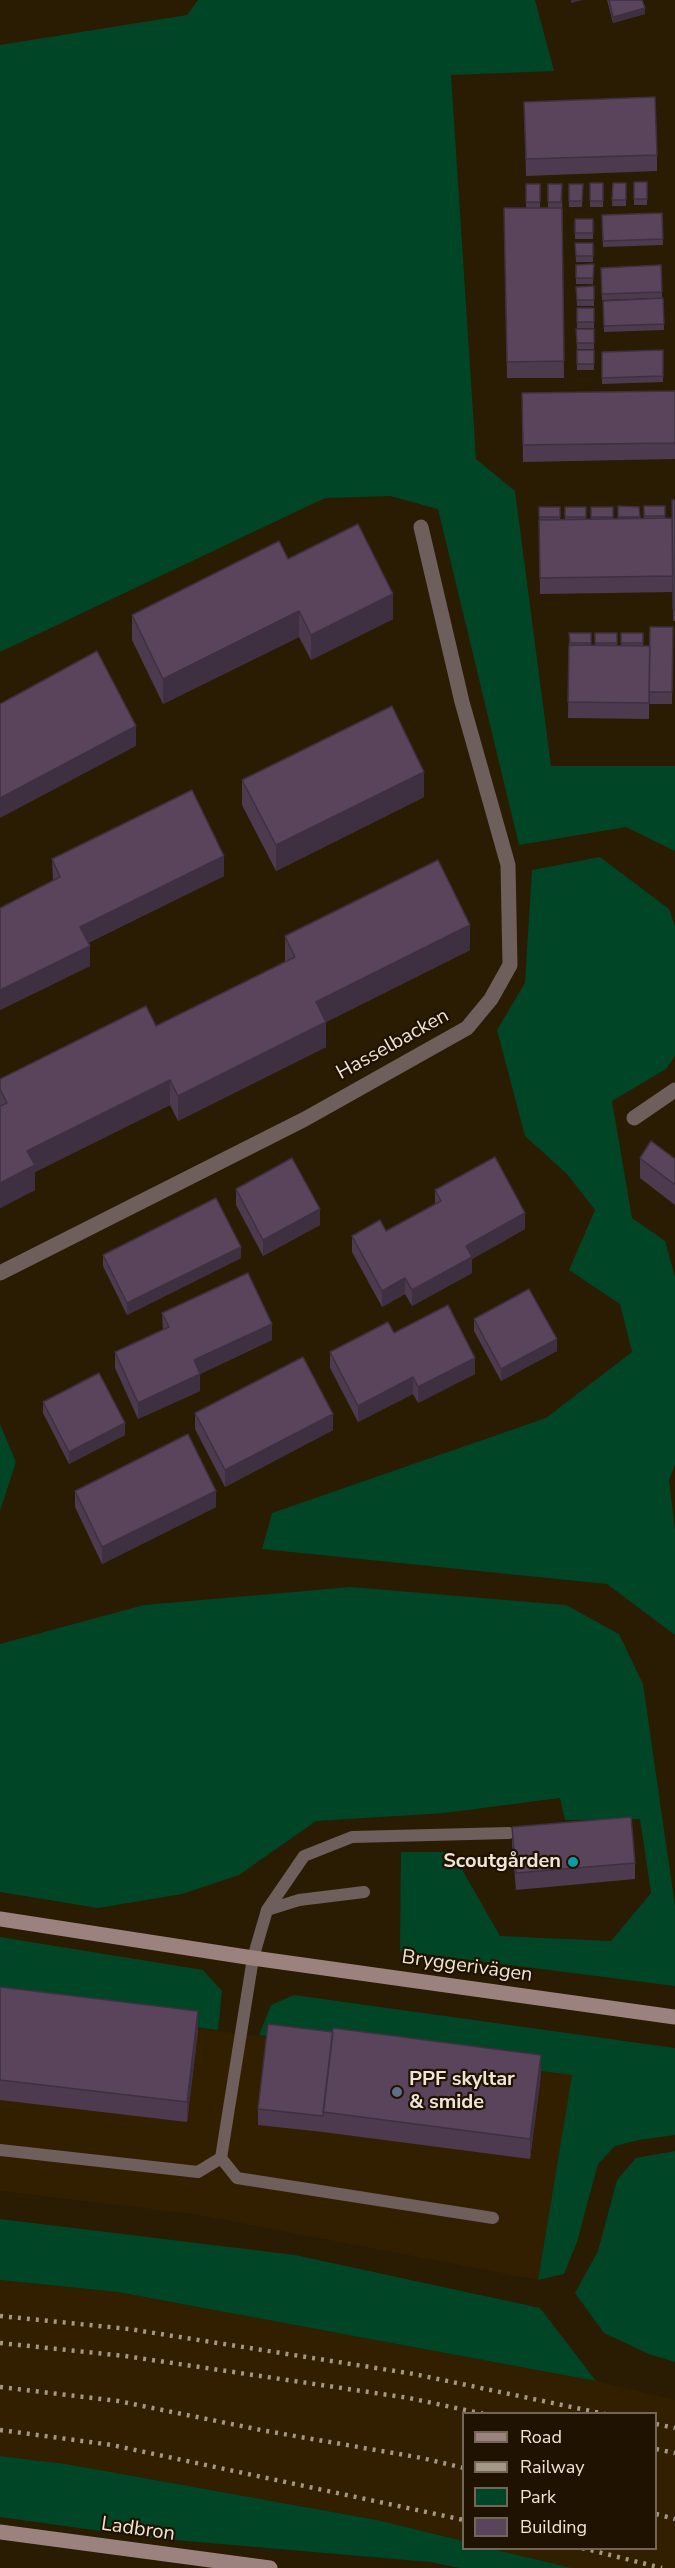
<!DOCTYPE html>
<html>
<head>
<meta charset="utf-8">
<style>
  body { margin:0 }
  #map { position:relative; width:675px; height:2568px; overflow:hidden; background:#2a1b03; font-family:"Nunito Sans",sans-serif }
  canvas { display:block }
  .legend { position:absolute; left:462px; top:2412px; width:195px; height:138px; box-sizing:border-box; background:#201200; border:2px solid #736656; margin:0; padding:8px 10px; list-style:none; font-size:18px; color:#efe5d6 }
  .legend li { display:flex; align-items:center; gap:12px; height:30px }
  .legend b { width:30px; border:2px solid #736656 }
</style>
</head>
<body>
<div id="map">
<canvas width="675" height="2568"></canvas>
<ul class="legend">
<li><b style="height:8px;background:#9b827f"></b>Road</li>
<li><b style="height:8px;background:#a39785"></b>Railway</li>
<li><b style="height:16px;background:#004626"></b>Park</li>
<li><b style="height:16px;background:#59445b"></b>Building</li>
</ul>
</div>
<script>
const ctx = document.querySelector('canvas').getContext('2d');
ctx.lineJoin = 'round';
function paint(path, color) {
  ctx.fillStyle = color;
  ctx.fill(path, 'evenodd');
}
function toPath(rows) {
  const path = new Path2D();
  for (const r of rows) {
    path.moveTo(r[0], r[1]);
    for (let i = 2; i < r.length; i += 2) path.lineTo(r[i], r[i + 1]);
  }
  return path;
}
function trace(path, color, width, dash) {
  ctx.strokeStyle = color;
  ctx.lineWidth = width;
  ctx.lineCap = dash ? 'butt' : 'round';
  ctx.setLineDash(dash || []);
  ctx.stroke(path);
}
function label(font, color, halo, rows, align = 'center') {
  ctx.font = font + ' "Nunito Sans",sans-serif';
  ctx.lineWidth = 4.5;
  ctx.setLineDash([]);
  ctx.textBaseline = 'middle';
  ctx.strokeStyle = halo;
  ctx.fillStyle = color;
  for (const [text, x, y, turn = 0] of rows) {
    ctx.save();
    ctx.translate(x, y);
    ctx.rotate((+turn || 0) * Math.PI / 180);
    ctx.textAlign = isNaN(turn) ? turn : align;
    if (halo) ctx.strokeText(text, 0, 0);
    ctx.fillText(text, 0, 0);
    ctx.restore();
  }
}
paint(toPath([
  [0,2004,572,2075,538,2280,193,2214,0,2191],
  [0,2280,118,2292,596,2381,675,2400,675,2568,572,2568,492,2549,656,2548,656,2414,464,2414,463,2541,377,2520,66,2464,0,2456]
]), '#321f00');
paint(toPath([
  [198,0,535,0,554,71,451,75,476,459,515,491,551,766,675,766,675,851,626,827,519,845,438,509,390,496,325,498,0,652,0,45,187,15],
  [600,857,669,909,675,926,675,1056,666,1069,612,1101,632,1218,665,1241,675,1277,675,1465,669,1480,675,1530,675,1635,607,1584,262,1549,272,1513,546,1418,632,1352,620,1304,569,1270,595,1210,567,1174,525,1136,497,1030,525,983,532,870],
  [0,1424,16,1462,0,1511],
  [351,1587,566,1605,619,1634,643,1684,675,1906,675,1986,400,1951,401,1852,452,1852,500,1936,611,1941,651,1893,640,1819,565,1820,560,1798,444,1813,316,1821,239,1875,182,1894,98,1908,0,1892,0,1644,144,1605],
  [0,1937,203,1970,222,1991,218,2030,0,2004],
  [294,1995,675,2048,675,2135,639,2140,615,2146,598,2164,577,2242,564,2274,538,2280,572,2075,259,2035,271,2005],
  [675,2151,675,2362,649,2354,604,2333,575,2293,598,2251,617,2180,636,2158],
  [0,2219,295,2255,540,2308,596,2381,118,2292,0,2280],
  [0,2456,66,2464,377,2520,463,2541,464,2548,492,2549,572,2568,460,2568,430,2562,151,2538,0,2517]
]), '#004626');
trace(toPath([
  [267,1910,299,1900,364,1892],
  [0,2150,198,2172,221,2158],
  [221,2158,253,1958,267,1910,304,1856,352,1837,509,1833],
  [221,2158,237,2178,493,2218]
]), '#6e5e5c', 12);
trace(toPath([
  [634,1118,675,1090],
  [0,1273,305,1119,467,1028,491,999,510,965,508,865,462,702,421,527]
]), '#6e5e5c', 15);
trace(toPath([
  [0,1919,253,1958,675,2017],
  [0,2532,270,2568]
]), '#9b827f', 15);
trace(toPath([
  [0,2316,129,2329,414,2374,605,2414],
  [0,2343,125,2356,409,2398,484,2414],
  [0,2387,118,2401,266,2431,422,2458,464,2468],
  [656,2424,675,2428],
  [0,2430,112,2445,464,2520],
  [656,2449,675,2453],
  [656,2514,675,2519],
  [582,2548,662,2568]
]), '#a39785', 4.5, [3, 6]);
paint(toPath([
  [607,0,642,0,645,14,613,23],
  [524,102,657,155,657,171,526,176],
  [634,182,647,182,647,205,634,205],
  [590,183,603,183,603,207,590,207],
  [613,183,626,183,626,206,612,206],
  [526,184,540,184,540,208,526,208],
  [548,184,562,184,564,378,507,378,504,208,548,208],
  [569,184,583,184,582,207,569,207],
  [662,213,663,245,603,247,602,215],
  [575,219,593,219,593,239,575,239],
  [575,243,593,243,593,262,576,262],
  [594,264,593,284,576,284,576,265],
  [661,265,662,298,602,300,601,268],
  [594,286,594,306,577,306,576,287],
  [663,298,664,330,604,332,603,301],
  [577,308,594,308,594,328,577,328],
  [576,329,594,329,594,349,577,349],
  [577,350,594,350,594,370,577,370],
  [663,350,663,382,602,384,602,352],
  [675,391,675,459,523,462,522,393],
  [675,500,675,621,673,621,673,592,540,594,539,507,560,507,560,519,565,519,565,507,586,507,586,519,591,519,591,507,613,507,613,519,618,519,618,506,639,507,640,518,644,518,644,506,665,506,665,518,672,518],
  [288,559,393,619,311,660,299,637,163,704,132,640,132,615],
  [650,627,673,627,672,704,649,704],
  [569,633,591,633,591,645,595,645,595,633,617,633,617,645,621,645,621,633,643,633,643,646,650,646,649,719,568,718],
  [242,780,424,797,276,871,242,805],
  [52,859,224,876,88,943,90,966,0,1010,0,908,53,881],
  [285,936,470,950,326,1022,326,1047,178,1121,170,1105,35,1172,35,1190,0,1208,0,1079,156,1026,285,962],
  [640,1158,675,1159,675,1205,640,1178],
  [236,1189,320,1225,263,1256,236,1205],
  [435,1190,525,1229,472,1259,472,1273,412,1306,405,1294,382,1307,352,1252,352,1236,386,1231,435,1204],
  [103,1255,241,1258,127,1315,103,1266],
  [162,1313,272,1340,200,1374,200,1391,138,1419,115,1368,115,1352,163,1330],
  [474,1319,557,1351,501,1381,474,1331],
  [330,1352,475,1374,418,1403,413,1394,358,1422,330,1368],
  [43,1402,125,1435,69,1464,43,1413],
  [195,1413,333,1430,225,1487,195,1429],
  [75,1491,216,1507,102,1564,75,1507],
  [512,1827,635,1863,635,1879,516,1890,512,1844],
  [0,1987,198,2031,187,2122,0,2100],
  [333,2032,541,2075,530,2159,323,2132,258,2125,258,2109]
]), '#4d3a4e');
paint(toPath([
  [571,0,583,0,571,3],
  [645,8,645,14,613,23,613,17],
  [393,594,393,619,311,660,311,635],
  [299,611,299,637,163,704,163,679],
  [136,726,136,746,0,818,0,798],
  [424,772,424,797,276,871,276,845],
  [224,856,224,876,80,947,80,927],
  [470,925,470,950,326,1022,326,1047,178,1121,178,1096,316,1002],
  [90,946,90,966,0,1010,0,990],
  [170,1080,170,1105,35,1172,35,1190,0,1208,0,1183,27,1151],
  [320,1209,320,1225,263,1256,263,1240],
  [525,1213,525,1229,472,1259,472,1273,412,1306,412,1290,466,1246],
  [241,1247,241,1258,127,1315,127,1303],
  [405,1278,405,1294,382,1307,382,1291],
  [272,1324,272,1340,194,1377,194,1360],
  [557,1339,557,1351,501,1381,501,1369],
  [475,1358,475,1374,418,1403,418,1387],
  [200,1374,200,1391,138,1419,138,1403],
  [413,1377,413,1394,358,1422,358,1406],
  [333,1414,333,1430,225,1487,225,1470],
  [125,1423,125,1435,69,1464,69,1452],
  [216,1491,216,1507,102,1564,102,1547],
  [198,2011,198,2031,187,2122,187,2102],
  [541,2055,541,2075,530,2159,530,2139]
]), '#3e3040');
const building = toPath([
  [609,0,642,0,645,8,613,17,609,0],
  [655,97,657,155,526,159,524,102,655,97],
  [634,182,647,182,647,199,634,199,634,182],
  [590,183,603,183,603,201,590,201,590,183],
  [613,183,626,183,626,200,612,200,613,183],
  [526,184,540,184,540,202,526,202,526,184],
  [548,184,562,184,561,202,548,202,548,184],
  [569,184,583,184,582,201,569,201,569,184],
  [504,208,562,208,564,361,507,362,504,208],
  [662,213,663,239,603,241,602,215,662,213],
  [575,219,593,219,593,233,575,233,575,219],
  [575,243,593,243,593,256,576,256,575,243],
  [594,264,593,278,576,278,576,265,594,264],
  [661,265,662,292,602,294,601,268,661,265],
  [594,286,594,300,577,300,576,287,594,286],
  [663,298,664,324,604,326,603,301,663,298],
  [577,308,594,308,594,322,577,322,577,308],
  [576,329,594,329,594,343,577,343,576,329],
  [577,350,594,350,594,364,577,364,577,350],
  [663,350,663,376,602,378,602,352,663,350],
  [675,391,675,443,523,445,522,393,675,391],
  [672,500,675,500,675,609,673,609,672,500],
  [618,506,639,507,640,517,618,517,618,506],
  [644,506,665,506,665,516,644,516,644,506],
  [539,507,560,507,560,517,539,517,539,507],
  [565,507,586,507,586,517,565,517,565,507],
  [591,507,613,507,613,517,591,517,591,507],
  [672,518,673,576,540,578,539,520,672,518],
  [358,524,393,594,311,635,299,611,163,679,132,615,279,541,288,559,358,524],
  [650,627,673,627,672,692,649,692,650,627],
  [569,633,591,633,591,643,570,643,569,633],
  [595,633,617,633,617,643,595,643,595,633],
  [621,633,643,633,643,643,621,643,621,633],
  [569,645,650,646,649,703,568,702,569,645],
  [97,651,136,726,0,798,0,704,97,651],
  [392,706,424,772,276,845,242,780,392,706],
  [192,790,224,856,80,927,90,946,0,990,0,908,60,877,52,859,192,790],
  [438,860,470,925,316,1002,326,1022,178,1096,170,1080,27,1151,35,1165,0,1183,0,1106,7,1103,0,1089,0,1079,146,1006,156,1026,295,957,285,936,438,860],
  [651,1141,675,1159,675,1185,640,1158,651,1141],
  [495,1157,525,1213,466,1246,472,1257,412,1290,405,1278,382,1291,352,1236,380,1220,386,1231,441,1201,435,1190,495,1157],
  [292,1158,320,1209,263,1240,236,1189,292,1158],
  [216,1198,241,1247,127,1303,103,1255,216,1198],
  [248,1273,272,1324,194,1360,200,1374,138,1403,115,1352,169,1327,162,1313,248,1273],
  [529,1289,557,1339,501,1369,474,1319,529,1289],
  [448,1305,475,1358,418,1387,413,1377,358,1406,330,1352,388,1322,394,1333,448,1305],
  [303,1357,333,1414,225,1470,195,1413,303,1357],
  [99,1373,125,1423,69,1452,43,1402,99,1373],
  [188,1434,216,1491,102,1547,75,1491,188,1434],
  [631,1817,635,1863,516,1873,512,1827,631,1817],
  [0,1987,198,2011,187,2102,0,2080,0,1987],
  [268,2024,333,2032,323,2116,258,2109,268,2024],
  [333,2028,541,2055,530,2139,323,2112,333,2028]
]);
paint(building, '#59445b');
trace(building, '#3e3040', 1.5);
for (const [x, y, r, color] of [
  [573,1862,6,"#0f9aa8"],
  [397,2092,6,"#5c6f8a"]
]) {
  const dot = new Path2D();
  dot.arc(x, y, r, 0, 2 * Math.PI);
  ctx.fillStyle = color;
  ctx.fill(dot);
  trace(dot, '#201200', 2);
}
label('20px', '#efe5d6', '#201200', [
  ["Hasselbacken",393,1045,-29],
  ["Bryggerivägen",467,1967,8],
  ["Ladbron",138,2530,8]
]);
label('bold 20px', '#efe5d6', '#201200', [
  ["Scoutgården",561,1862],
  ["PPF skyltar",409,2080,"left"],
  ["& smide",409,2103,"left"]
], 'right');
</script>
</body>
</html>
